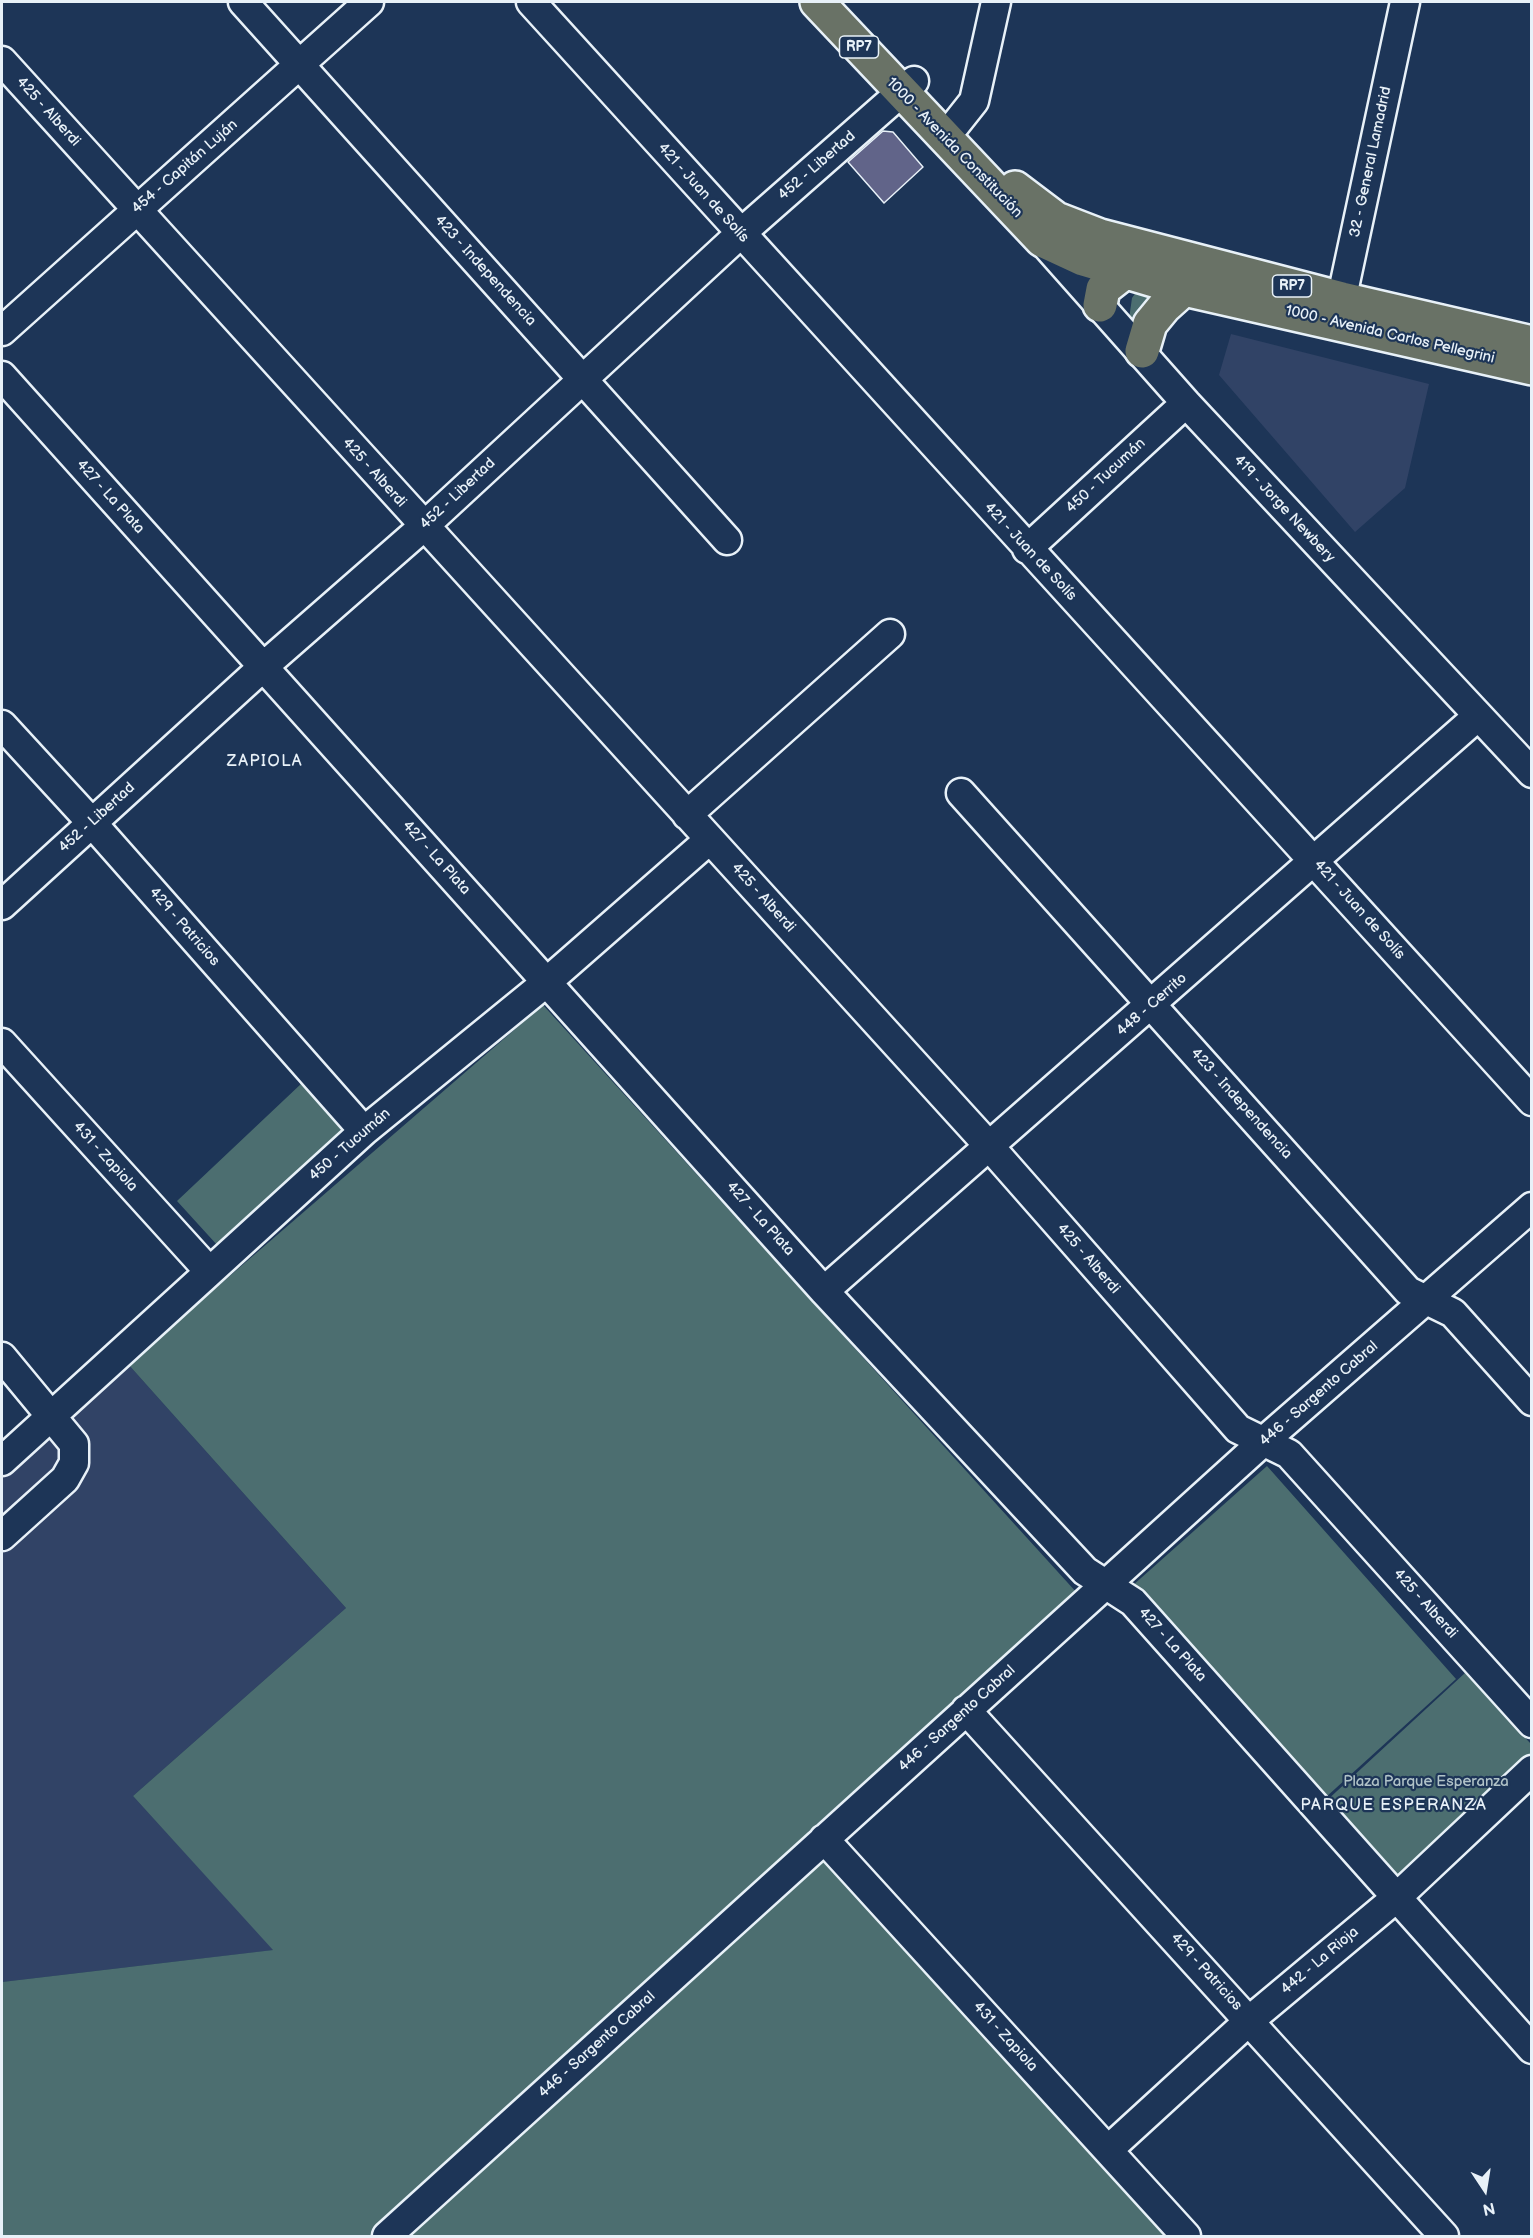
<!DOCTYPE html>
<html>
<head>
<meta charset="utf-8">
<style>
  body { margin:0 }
  #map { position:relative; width:1533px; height:2238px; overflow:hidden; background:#1d3557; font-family:"Balsamiq Sans",sans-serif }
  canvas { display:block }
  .frame { position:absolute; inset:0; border:3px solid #e8f1f8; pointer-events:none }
  .north { position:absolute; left:1455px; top:2160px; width:60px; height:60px; -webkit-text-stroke:4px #1d3557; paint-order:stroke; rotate:168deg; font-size:16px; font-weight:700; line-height:24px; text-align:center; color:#e8f1f8 }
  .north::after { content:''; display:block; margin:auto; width:21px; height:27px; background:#e8f1f8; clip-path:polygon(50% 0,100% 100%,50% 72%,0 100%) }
</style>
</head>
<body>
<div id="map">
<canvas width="1533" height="2238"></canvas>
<div class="frame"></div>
<div class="north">N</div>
</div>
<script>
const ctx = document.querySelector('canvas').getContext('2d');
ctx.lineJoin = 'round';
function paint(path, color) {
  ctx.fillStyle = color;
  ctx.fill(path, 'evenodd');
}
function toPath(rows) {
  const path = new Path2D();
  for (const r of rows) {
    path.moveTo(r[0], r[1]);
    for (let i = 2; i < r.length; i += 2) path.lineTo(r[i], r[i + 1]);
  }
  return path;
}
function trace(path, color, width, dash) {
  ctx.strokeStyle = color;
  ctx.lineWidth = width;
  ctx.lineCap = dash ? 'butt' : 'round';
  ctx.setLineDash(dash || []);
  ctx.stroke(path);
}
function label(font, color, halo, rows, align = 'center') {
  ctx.font = font + ' "Balsamiq Sans",sans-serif';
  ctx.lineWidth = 4.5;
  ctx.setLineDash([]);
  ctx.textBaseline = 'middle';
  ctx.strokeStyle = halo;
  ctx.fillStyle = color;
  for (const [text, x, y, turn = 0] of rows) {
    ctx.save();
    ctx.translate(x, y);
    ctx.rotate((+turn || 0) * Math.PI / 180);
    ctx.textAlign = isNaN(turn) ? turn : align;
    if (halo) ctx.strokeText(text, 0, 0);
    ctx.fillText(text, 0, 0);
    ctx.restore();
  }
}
paint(toPath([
  [1231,334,1429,384,1405,488,1355,532,1219,375],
  [128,1364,346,1608,133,1796,274,1950,2,1982,2,1478]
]), '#314366');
paint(toPath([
  [1139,288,1162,292,1141,332,1129,319,1132,298],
  [543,1005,1077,1593,808,1832,1178,2236,2,2236,2,1982,273,1950,133,1796,346,1608,128,1364],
  [302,1083,346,1133,218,1246,177,1201],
  [1267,1466,1456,1679,1325,1798,1132,1586],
  [1465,1673,1531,1744,1531,1758,1397,1881,1324,1803]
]), '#4c6e70');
const building = toPath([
  [883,131,893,132,923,167,884,203,848,162,883,131]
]);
paint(building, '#616489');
trace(building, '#e8f1f8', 1.5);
const minor = toPath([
  [243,2,727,540],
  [531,2,1532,1101],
  [2,61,990,1147,1238,1429,1289,1454,1532,1723],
  [955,125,974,101,996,2],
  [1045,244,1186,403,1532,773],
  [1337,320,1405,2],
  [2,331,369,2],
  [2,376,824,1291,1085,1571,1133,1602,1532,2049],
  [1027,549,1186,403],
  [2,725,92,823,364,1131],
  [961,793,1408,1291,1453,1313,1532,1401],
  [687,815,890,634],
  [2,905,263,667,423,527,740,234,914,81],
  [2,1043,209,1271],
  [824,1291,1478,716],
  [2,1357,74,1444,74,1463,65,1479,2,1536],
  [2,1461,364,1131,548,981,709,840],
  [966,1710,1444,2236],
  [824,1839,1186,2236],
  [1108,2150,1250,2020,1396,1898,1532,1770],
  [387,2236,1265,1440,1532,1207]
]);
const major = toPath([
  [817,2,1042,240,1083,259,1184,289,1532,368],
  [1015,188,1056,219,1100,236,1342,299,1532,343],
  [1100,305,1103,289,1126,271],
  [1142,351,1150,324,1164,307,1184,289]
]);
trace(minor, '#e8f1f8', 33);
trace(major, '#e8f1f8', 38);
trace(minor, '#1d3557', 28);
trace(major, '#697266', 33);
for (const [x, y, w] of [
  [859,47,39],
  [1292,286,39]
]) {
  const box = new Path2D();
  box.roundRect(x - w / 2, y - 11, w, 22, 4.5);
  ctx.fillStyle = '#1d3557';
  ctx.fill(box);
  trace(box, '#e8f1f8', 1.5);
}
label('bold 14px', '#e8f1f8', null, [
  ["RP7",859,47],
  ["RP7",1292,286]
]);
label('15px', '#e8f1f8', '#1d3557', [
  ["425 - Alberdi",48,112,48],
  ["1000 - Avenida Constitución",954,148,46],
  ["32 - General Lamadrid",1371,162,-78],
  ["452 - Libertad",817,166,-41],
  ["454 - Capitán Luján",185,167,-41],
  ["421 - Juan de Solís",703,193,48],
  ["423 - Independencia",485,271,48],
  ["1000 - Avenida Carlos Pellegrini",1390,335,13],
  ["425 - Alberdi",374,473,48],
  ["450 - Tucumán",1106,476,-43],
  ["452 - Libertad",458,494,-43],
  ["427 - La Plata",110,497,48],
  ["419 - Jorge Newbery",1284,509,47],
  ["421 - Juan de Solís",1030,552,47],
  ["452 - Libertad",97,818,-42],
  ["427 - La Plata",436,858,48],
  ["425 - Alberdi",763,898,48],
  ["421 - Juan de Solís",1359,910,48],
  ["429 - Patricios",184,927,49],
  ["448 - Cerrito",1152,1005,-41],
  ["423 - Independencia",1241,1104,48],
  ["450 - Tucumán",350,1145,-41],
  ["431 - Zapiola",105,1157,48],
  ["427 - La Plata",760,1219,48],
  ["425 - Alberdi",1088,1259,49],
  ["446 - Sargento Cabral",1319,1394,-41],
  ["425 - Alberdi",1425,1604,48],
  ["427 - La Plata",1172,1645,48],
  ["446 - Sargento Cabral",957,1719,-42],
  ["442 - La Rioja",1320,1961,-40],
  ["429 - Patricios",1206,1972,48],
  ["431 - Zapiola",1005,2037,48],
  ["446 - Sargento Cabral",597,2045,-42]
]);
label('15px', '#b1c3c8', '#1d3557', [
  ["Plaza Parque Esperanza",1426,1782]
]);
ctx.letterSpacing = '1.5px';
label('16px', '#e8f1f8', '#1d3557', [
  ["ZAPIOLA",265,762],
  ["PARQUE ESPERANZA",1394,1806]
]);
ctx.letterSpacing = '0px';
</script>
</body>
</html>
